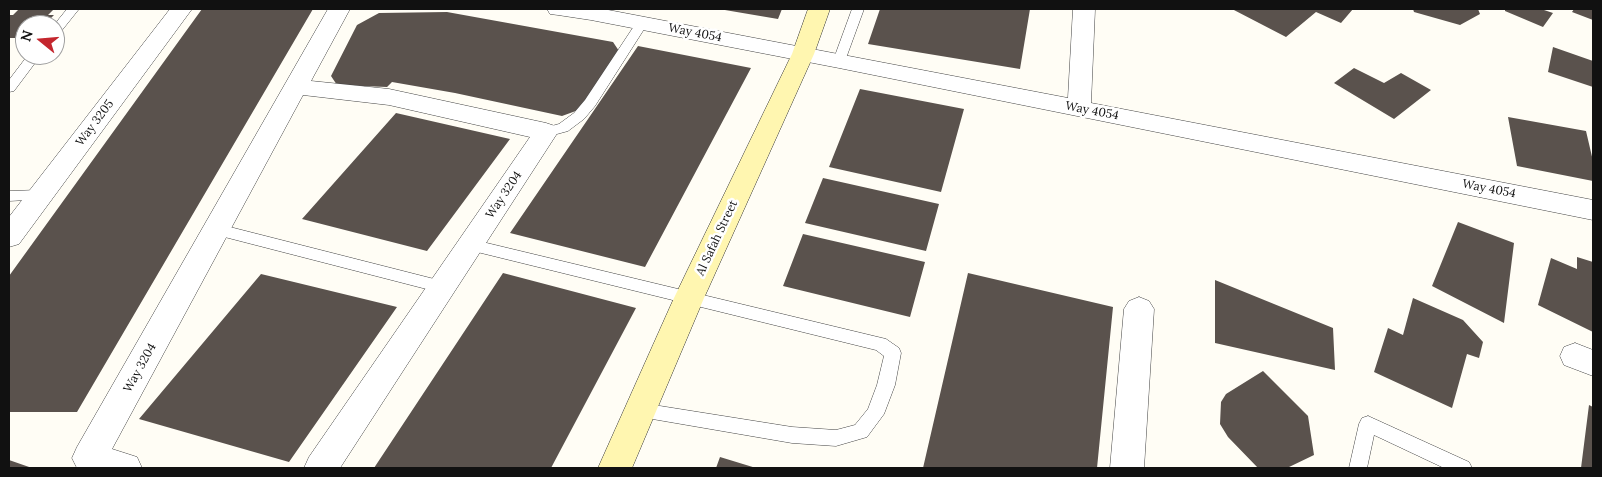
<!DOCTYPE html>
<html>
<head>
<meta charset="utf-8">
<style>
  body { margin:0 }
  #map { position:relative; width:1602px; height:477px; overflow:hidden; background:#fffdf5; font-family:Lora,serif }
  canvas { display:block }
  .frame { position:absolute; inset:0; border:10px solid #111; pointer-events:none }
  .north { position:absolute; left:15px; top:15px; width:50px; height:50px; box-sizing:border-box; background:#fff; border:1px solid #a0a0a0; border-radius:50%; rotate:287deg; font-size:14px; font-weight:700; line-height:20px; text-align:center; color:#111 }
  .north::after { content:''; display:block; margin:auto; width:18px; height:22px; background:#c4262e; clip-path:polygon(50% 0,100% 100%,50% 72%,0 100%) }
</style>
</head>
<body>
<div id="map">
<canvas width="1602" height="477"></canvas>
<div class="frame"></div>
<div class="north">N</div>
</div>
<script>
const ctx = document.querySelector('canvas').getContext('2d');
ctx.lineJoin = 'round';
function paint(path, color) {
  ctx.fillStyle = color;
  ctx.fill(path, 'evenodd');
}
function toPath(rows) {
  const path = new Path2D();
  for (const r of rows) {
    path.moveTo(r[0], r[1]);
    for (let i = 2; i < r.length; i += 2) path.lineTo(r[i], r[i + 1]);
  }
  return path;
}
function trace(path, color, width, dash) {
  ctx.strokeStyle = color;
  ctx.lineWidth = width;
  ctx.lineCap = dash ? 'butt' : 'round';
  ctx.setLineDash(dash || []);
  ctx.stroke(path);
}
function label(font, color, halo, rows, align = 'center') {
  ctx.font = font + ' Lora,serif';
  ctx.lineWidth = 5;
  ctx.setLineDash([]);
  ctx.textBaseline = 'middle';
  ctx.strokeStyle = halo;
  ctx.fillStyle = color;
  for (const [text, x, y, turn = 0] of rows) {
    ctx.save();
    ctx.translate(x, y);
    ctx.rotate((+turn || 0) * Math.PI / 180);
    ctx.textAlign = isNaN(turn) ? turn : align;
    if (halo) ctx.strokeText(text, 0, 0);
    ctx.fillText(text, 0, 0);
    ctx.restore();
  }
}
paint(toPath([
  [19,9,54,9,48,15,54,15,44,25,25,25,25,38,9,38,9,15,13,15],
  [202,9,313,9,77,412,9,412,9,276],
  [719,9,782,9,778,19],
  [880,9,1030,9,1020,69,868,44],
  [1232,9,1353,9,1341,23,1316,12,1286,37],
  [1413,9,1478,9,1480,14,1460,25,1414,12],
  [1505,9,1541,9,1553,13,1543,27,1505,11],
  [1574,9,1593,9,1593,20,1572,12],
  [447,12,613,42,619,51,584,108,562,116,455,93,392,82,387,87,337,85,331,76,357,25,379,13],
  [638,46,751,68,645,267,510,233],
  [1553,47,1593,61,1593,87,1548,72],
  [1354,68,1384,83,1401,73,1431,90,1394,119,1334,83],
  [860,89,964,109,941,192,829,167],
  [396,113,510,139,427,251,302,219],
  [1508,117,1586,131,1593,161,1593,181,1517,166],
  [823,178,939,204,926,251,805,223],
  [1458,222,1514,243,1504,323,1432,286],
  [803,234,925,262,910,317,783,286],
  [1577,257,1593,262,1593,332,1538,305,1551,258,1577,269],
  [503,273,636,308,551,468,374,468],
  [968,273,1113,307,1097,468,923,468],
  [261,274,397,307,289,462,139,419],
  [1215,280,1333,328,1335,370,1215,343],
  [1413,298,1463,320,1483,342,1479,358,1467,354,1452,408,1374,372,1388,328,1403,335],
  [1263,371,1308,416,1314,455,1287,468,1258,468,1228,437,1220,424,1221,402,1226,394],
  [1589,405,1593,407,1593,468,1581,468],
  [720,457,756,468,716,468],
  [9,460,32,468,9,468]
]), '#5a524d');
const lane = toPath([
  [67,9,79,9,59,34,55,35,54,25,67,9],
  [852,9,864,9,845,61,843,64,835,64,833,61,852,9],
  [642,19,648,23,595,106,584,119,568,131,546,137,541,135,539,132,541,129,559,124,574,113,585,100,638,20,642,19],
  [28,55,41,55,14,91,9,92,9,80,28,55],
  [40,190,45,191,47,195,45,199,9,201,9,191,40,190],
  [218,224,442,281,448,283,450,287,448,291,442,293,213,234,211,230,213,226,218,224],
  [470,239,886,339,899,348,901,353,895,385,884,414,867,437,836,446,792,443,635,416,632,411,635,406,641,403,792,427,836,430,855,425,868,409,877,385,884,356,876,350,465,249,462,245,465,241,470,239],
  [1368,416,1469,462,1472,468,1444,468,1374,435,1367,468,1349,468,1359,424,1362,418,1368,416]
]);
const street = toPath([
  [170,9,192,9,19,244,9,247,9,217,170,9],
  [328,9,350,9,311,81,389,89,546,123,555,126,558,132,340,468,304,468,309,457,530,137,389,105,303,95,112,449,137,457,142,468,77,468,72,458,77,447,328,9],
  [547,9,603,9,1068,98,1073,9,1095,9,1091,103,1593,200,1593,220,839,68,591,20,558,15,550,14,547,9],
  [1139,297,1149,301,1154,309,1144,468,1110,468,1124,309,1129,301,1139,297],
  [1575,343,1593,350,1593,376,1564,365,1560,356,1564,347,1575,343]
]);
const secondary = toPath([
  [808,9,830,9,814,54,704,298,632,468,598,468,674,298,792,54,808,9]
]);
trace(lane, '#444', 1);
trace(street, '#444', 1);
trace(secondary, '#333', 1);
paint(lane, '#fff');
paint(street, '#fff');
paint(secondary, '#fff6b0');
label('12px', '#111', '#fff', [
  ["Way 4054",695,33,11],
  ["Way 4054",1092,111,11],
  ["Way 3205",95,123,-53],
  ["Way 4054",1489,189,11],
  ["Way 3204",504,195,-56],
  ["Al Safah Street",717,238,-65],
  ["Way 3204",140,368,-61]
]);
</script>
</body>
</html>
